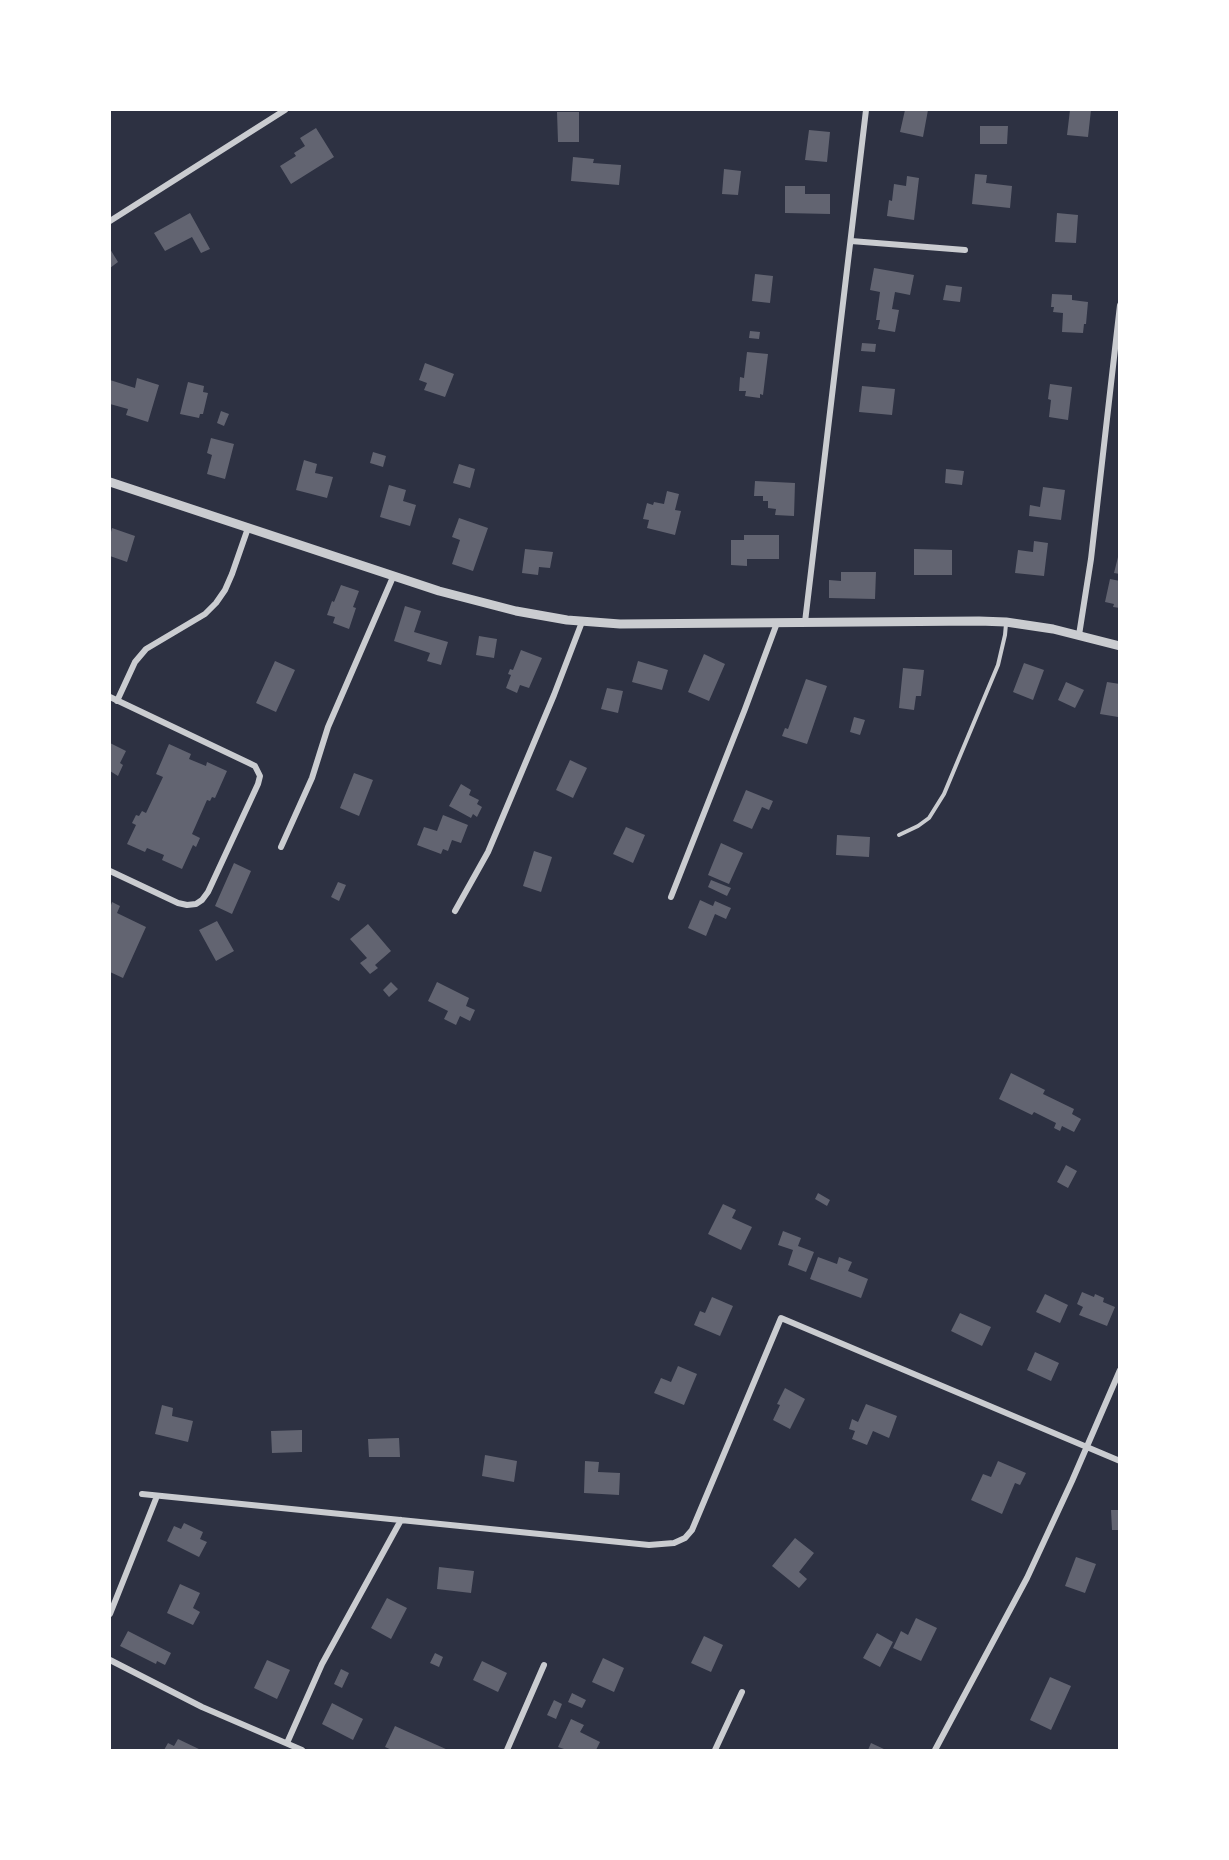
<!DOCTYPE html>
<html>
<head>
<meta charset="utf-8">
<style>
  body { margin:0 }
  #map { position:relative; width:1229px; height:1860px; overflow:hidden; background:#2d3142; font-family:Merriweather,serif }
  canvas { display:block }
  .frame { position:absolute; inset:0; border:111px solid #fff; pointer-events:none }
</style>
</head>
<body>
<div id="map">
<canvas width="1229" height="1860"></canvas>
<div class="frame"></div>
</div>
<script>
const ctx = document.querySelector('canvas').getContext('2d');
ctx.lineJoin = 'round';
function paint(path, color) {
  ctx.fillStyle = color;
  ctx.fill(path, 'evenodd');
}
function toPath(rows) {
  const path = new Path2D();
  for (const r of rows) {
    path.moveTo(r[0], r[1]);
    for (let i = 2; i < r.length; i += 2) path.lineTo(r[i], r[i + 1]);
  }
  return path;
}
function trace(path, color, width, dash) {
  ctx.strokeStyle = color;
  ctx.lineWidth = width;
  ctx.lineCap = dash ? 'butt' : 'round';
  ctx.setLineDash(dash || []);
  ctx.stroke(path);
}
paint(toPath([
  [905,110,928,110,923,137,900,132],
  [1070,110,1091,110,1088,137,1067,135],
  [557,112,579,112,579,142,558,142],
  [980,126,1008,126,1007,144,980,144],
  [316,128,334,157,291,184,280,166,296,156,294,153,305,146,300,138],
  [809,130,830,132,827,162,805,160],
  [573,157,594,159,593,163,621,165,619,185,571,181],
  [724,169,741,171,738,195,722,194],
  [975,174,987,175,986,183,1012,186,1010,208,972,204],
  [907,176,919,178,914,220,887,216,889,200,892,201,894,184,906,186],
  [785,186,805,186,805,194,830,194,830,214,785,213],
  [190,213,210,249,201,253,192,237,165,251,154,233],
  [1057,213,1078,215,1076,243,1055,242],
  [110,249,118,262,110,268],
  [874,268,914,275,910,295,895,292,892,309,899,310,895,332,878,329,880,320,876,320,880,292,870,290],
  [755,274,773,276,770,303,752,301],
  [946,285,962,287,960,302,943,300],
  [1052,294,1072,295,1072,300,1088,302,1086,324,1084,324,1083,333,1062,332,1063,313,1053,312,1054,307,1051,307],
  [750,331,760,332,759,339,749,338],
  [862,343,876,344,875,352,861,351],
  [747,352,768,354,763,395,760,394,760,398,745,396,746,391,739,391,740,377,744,378],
  [425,363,454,374,445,397,424,390,427,383,419,380],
  [137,378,159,385,148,422,126,415,128,409,110,404,110,380,135,388],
  [188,382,204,386,203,392,208,393,203,414,200,414,199,418,180,414],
  [1050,384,1072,387,1068,420,1049,417,1051,400,1048,399],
  [862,386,895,389,892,415,859,412],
  [221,411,229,414,224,426,217,423],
  [211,438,234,444,225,479,207,474,212,455,207,453],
  [373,452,386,456,383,467,370,463],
  [304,460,317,464,315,473,333,477,327,498,296,490],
  [459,464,475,469,470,488,453,483],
  [946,469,964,471,962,485,945,483],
  [755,481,795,483,794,516,775,515,776,509,768,508,768,501,763,501,763,496,754,496],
  [389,485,406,490,403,501,416,505,410,526,380,517],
  [1043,487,1065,490,1061,520,1029,516,1030,505,1040,507],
  [667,491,679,494,675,510,681,511,675,535,647,528,649,520,643,519,647,503,653,505,654,502,664,504],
  [459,518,488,528,473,571,452,564,460,540,452,537],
  [112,528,135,536,127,562,110,556,110,536],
  [744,535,779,535,779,559,747,559,747,566,731,565,731,540,744,540],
  [1034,541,1048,543,1044,576,1015,573,1018,550,1033,552],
  [525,549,553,552,550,568,539,567,538,575,522,573],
  [914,549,952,550,952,575,914,575],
  [1118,557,1120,557,1120,574,1114,573],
  [841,572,876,572,875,599,829,598,829,580,841,581],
  [1110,579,1120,581,1120,608,1113,607,1114,604,1105,602],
  [341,585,359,591,353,607,356,608,349,629,333,623,335,617,327,615,332,601,334,602],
  [405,606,421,611,414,632,448,642,441,665,427,661,430,653,394,641],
  [479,636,497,639,494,658,476,655],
  [521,650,542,658,529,688,520,685,517,693,506,688,511,675,508,674,510,669,513,670],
  [704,654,725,664,709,701,688,692],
  [275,661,295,670,276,712,256,703],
  [638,661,668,670,662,690,632,682],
  [1024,663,1044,670,1033,700,1013,692],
  [903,668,924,670,921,696,916,696,914,710,899,708],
  [806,679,827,686,807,744,782,736,785,728,788,729],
  [1066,682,1084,690,1075,708,1058,700],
  [1107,682,1120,684,1120,713,1118,717,1100,714],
  [607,688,623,691,618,713,601,709],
  [854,717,865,720,860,735,850,732],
  [110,743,126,751,120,763,123,765,118,776,110,771],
  [169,744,191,754,189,759,206,766,207,762,227,771,215,798,212,797,210,801,207,800,192,834,200,838,196,847,193,845,182,869,162,860,164,855,147,848,145,852,127,844,136,825,132,823,136,815,139,816,142,811,146,813,163,777,156,774],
  [570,760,587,768,573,798,556,790],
  [354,773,373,780,359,816,340,808],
  [461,784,471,790,469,795,479,800,477,804,482,807,477,817,473,814,471,818,449,806],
  [746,790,773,801,769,810,762,807,752,829,733,821],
  [443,815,468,825,461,843,452,840,448,851,443,849,441,854,417,845,424,827,437,831],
  [626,827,645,835,633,863,613,854],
  [837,835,870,837,869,857,836,855],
  [721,843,743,853,729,884,708,875],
  [534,851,552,857,541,892,523,886],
  [234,863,251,871,232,914,215,906],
  [711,880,731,888,727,896,708,887],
  [338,882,346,885,339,901,331,897],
  [700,900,713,906,715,901,731,908,726,919,715,914,706,936,688,928],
  [112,902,120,906,117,913,146,927,123,978,110,972,110,908],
  [217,921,234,951,216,961,199,930],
  [368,924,391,951,375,965,378,968,370,974,360,963,367,958,350,939],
  [391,982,398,989,389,997,383,990],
  [437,982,469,998,466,1006,475,1010,470,1021,460,1016,456,1025,444,1019,448,1011,428,1001],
  [1011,1073,1045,1090,1043,1094,1074,1109,1072,1114,1081,1119,1074,1132,1062,1126,1060,1131,1054,1128,1056,1123,1034,1112,1032,1115,999,1099],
  [1066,1165,1077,1171,1068,1188,1057,1182],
  [818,1193,830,1200,827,1206,815,1199],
  [723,1204,736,1210,732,1218,752,1227,741,1250,708,1234],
  [783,1231,801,1238,798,1246,814,1252,806,1272,788,1265,793,1250,778,1245],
  [818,1257,837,1264,839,1257,852,1262,848,1271,868,1279,861,1298,810,1279],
  [1082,1292,1094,1297,1095,1294,1104,1298,1103,1302,1115,1307,1107,1326,1079,1315,1083,1307,1077,1304],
  [1045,1294,1068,1305,1060,1323,1036,1312],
  [712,1297,733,1306,720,1336,694,1325,700,1311,705,1313],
  [960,1313,991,1327,982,1346,951,1331],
  [1035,1352,1059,1363,1051,1381,1027,1370],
  [678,1366,697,1374,684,1405,654,1393,661,1378,671,1382],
  [785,1388,805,1399,790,1429,773,1420,780,1405,777,1404],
  [866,1404,897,1416,889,1438,873,1431,867,1445,852,1439,855,1431,849,1429,852,1419,858,1422],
  [162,1405,173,1408,172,1416,193,1421,188,1442,155,1434],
  [302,1430,302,1452,272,1453,271,1431],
  [399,1438,400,1457,369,1457,368,1439],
  [485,1455,517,1461,514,1482,482,1476],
  [585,1461,599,1462,598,1472,620,1473,619,1495,584,1493],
  [998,1461,1026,1473,1020,1485,1015,1483,1002,1514,971,1500,983,1474,991,1477],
  [1111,1510,1120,1510,1120,1530,1112,1530],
  [184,1523,203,1532,200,1539,207,1542,199,1557,167,1541,174,1526,181,1529],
  [795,1538,814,1553,799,1572,807,1579,799,1588,772,1566],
  [1076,1557,1096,1564,1085,1593,1065,1586],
  [439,1567,474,1571,471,1593,437,1589],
  [180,1584,200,1593,193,1608,200,1612,193,1625,167,1613],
  [387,1598,407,1608,391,1639,371,1628],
  [916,1618,937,1628,921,1661,893,1648,901,1631,908,1635],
  [128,1631,171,1653,165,1665,157,1661,156,1664,120,1646],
  [877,1633,893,1642,880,1667,863,1658],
  [704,1636,723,1645,711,1672,691,1663],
  [435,1653,443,1657,439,1667,430,1663],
  [603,1658,624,1668,614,1692,592,1682],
  [267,1660,290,1670,277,1699,254,1688],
  [482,1661,507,1673,498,1692,473,1680],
  [341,1669,349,1673,342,1688,334,1684],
  [1050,1677,1071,1686,1051,1730,1030,1720],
  [572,1693,586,1700,582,1708,568,1702],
  [554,1700,562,1704,556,1719,547,1715],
  [332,1703,363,1719,353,1740,322,1724],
  [571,1719,584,1725,580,1732,600,1742,596,1750,567,1750,558,1747],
  [395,1726,448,1750,392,1750,385,1747],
  [178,1739,201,1750,164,1750,168,1743,174,1746],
  [871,1743,886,1750,868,1750]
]), '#626471');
trace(toPath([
  [899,835,918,826,929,818,944,794,998,665,1005,635,1006,624]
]), '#caccd0', 4);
trace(toPath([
  [110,221,285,110],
  [851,241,965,250],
  [805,622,866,110],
  [1079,635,1091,559,1120,305],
  [110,697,249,763,255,766,260,776,258,784,208,892,202,900,196,904,187,905,178,903,110,871],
  [117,701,135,662,146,649,205,614,216,603,225,590,232,574,248,528],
  [281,847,312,778,328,727,393,577],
  [671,897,745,709,777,623],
  [455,911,488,852,554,695,582,622],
  [142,1494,649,1545,674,1543,685,1538,692,1530,781,1318,1120,1461],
  [110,1614,157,1496],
  [110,1660,202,1707,302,1750],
  [287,1743,322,1664,401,1520],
  [507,1750,544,1665],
  [715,1750,742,1692],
  [935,1750,1027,1578,1072,1481,1120,1370]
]), '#caccd0', 6);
trace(toPath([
  [110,482,439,591,516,611,567,620,620,624,979,621,1006,622,1053,629,1120,646]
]), '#caccd0', 9);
</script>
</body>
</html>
